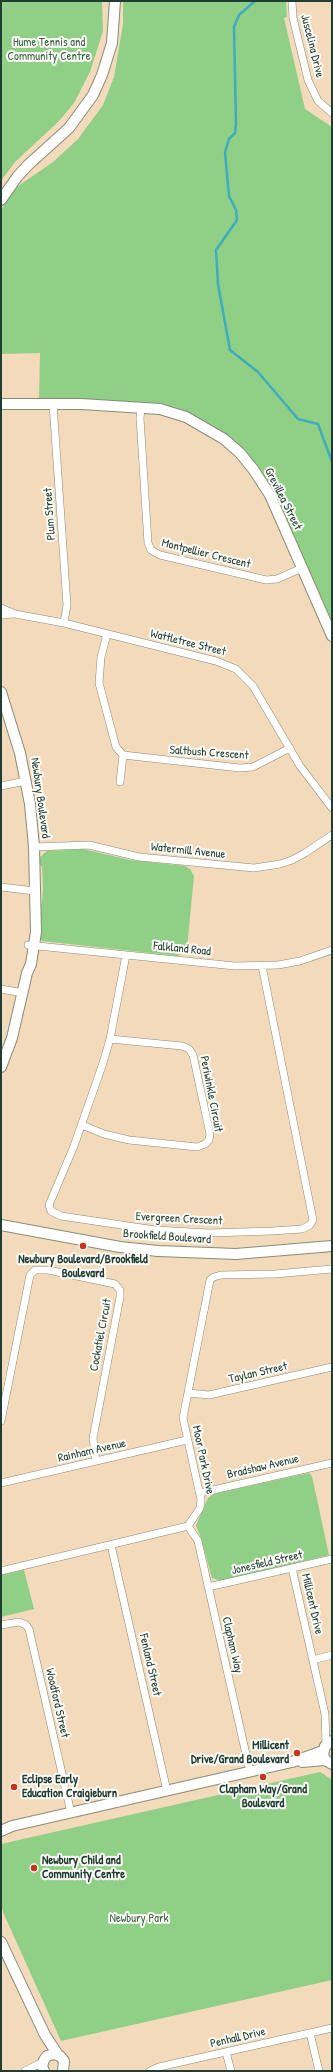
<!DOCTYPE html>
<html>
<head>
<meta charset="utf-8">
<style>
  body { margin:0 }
  #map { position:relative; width:333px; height:2072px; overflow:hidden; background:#f2daba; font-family:"Patrick Hand",sans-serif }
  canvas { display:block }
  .frame { position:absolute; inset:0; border:2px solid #1f3d34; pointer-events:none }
</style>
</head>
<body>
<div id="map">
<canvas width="333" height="2072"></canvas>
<div class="frame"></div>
</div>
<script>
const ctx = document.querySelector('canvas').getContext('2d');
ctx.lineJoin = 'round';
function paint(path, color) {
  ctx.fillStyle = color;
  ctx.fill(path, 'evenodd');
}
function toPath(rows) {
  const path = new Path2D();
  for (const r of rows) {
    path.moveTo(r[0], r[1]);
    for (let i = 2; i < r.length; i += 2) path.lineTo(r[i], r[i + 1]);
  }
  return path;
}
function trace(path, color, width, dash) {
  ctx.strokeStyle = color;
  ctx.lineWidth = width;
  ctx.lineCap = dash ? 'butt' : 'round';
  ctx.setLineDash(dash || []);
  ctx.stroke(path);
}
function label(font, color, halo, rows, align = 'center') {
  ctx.font = font + ' "Patrick Hand",sans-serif';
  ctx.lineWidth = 4;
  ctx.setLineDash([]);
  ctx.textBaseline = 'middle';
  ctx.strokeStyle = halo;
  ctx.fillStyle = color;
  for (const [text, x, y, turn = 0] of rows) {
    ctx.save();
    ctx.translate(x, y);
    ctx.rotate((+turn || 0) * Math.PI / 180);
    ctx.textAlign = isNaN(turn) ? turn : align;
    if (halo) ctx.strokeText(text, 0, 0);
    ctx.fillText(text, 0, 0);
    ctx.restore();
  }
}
paint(toPath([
  [1,1,102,1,103,31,90,72,74,103,59,121,15,162,1,181],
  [123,1,286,1,287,17,284,18,305,109,332,127,332,635,262,476,195,418,96,401,39,398,40,353,1,354,1,210,14,189,53,162,78,139,103,105,114,77,123,24],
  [83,849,130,860,185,866,190,869,194,876,187,948,184,953,177,956,42,941,39,936,39,905,42,903,43,886,42,867,39,864,40,857,47,851],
  [309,1473,312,1476,329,1555,221,1581,212,1578,201,1538,196,1525,208,1498,213,1494],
  [24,1570,34,1609,1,1617,1,1575],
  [320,1772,331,1779,332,1781,332,1980,61,2041,3,1912,1,1903,1,1844]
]), '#90cf86');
trace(toPath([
  [255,1,239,15,234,27,236,124,235,133,229,139,225,152,229,196,236,210,237,220,216,250,218,284,230,350,258,372,298,419,318,424,332,462]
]), '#3fadbd', 2.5);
const street = toPath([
  [292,1,293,18,308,80,318,101,332,113],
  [53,404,67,605,64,623],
  [141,407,140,418,148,543,151,550,160,555,266,580,277,579,302,568],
  [1,608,15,614,64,623,216,661,236,669,253,686,300,766,332,808],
  [1,615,13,614],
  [107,634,101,657,99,683,116,747,123,755,240,768,253,767,290,748],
  [120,782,123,755],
  [1,786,26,781],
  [34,847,89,845,139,857,254,868,280,864,292,860,305,853,332,835],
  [1,887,35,891],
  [28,945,235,966,278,965,300,961,332,950],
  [126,955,110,1039,103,1063,74,1146,49,1205,51,1211,61,1216,155,1230,209,1233,272,1231,302,1229,310,1225,313,1220,262,966],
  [1,989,23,993],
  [82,1125,104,1134,129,1140,197,1147,205,1144,209,1140,210,1134,193,1055,189,1049,182,1046,110,1039],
  [188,1393,209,1395,332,1367],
  [1,1421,30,1275,35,1270,48,1270,115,1284,120,1290,120,1297,93,1438,96,1461],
  [1,1483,187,1440],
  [200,1493,332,1463],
  [188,1526,198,1541,250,1772],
  [111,1545,167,1791],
  [292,1568,325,1714,326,1744],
  [1,1571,188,1526,200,1508,201,1500,183,1418,210,1280,214,1277,221,1275,275,1274,332,1269],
  [208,1587,332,1559],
  [1,1625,19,1622,26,1625,29,1629,71,1813],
  [313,1660,332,1655],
  [310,2033,319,2071],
  [226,2052,231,2071],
  [25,2071,43,2062],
  [150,2071,159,2067,332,2028]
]);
const secondary = toPath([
  [1,200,17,177,28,165,69,128,93,95,102,75,112,43,115,1],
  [1,404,81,404,160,409,186,417,224,439,240,453,253,469,270,495,332,636],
  [1,692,20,753,30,804,34,847,36,932,31,964,27,973,12,1038,1,1067],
  [1,1225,120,1247,158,1251,236,1254,332,1246],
  [332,1741,325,1746,323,1754,325,1760,332,1764],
  [302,1762,325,1760],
  [1,1831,12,1826,292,1762,323,1751],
  [1,1942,45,2035,58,2055],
  [44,2071,42,2066,44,2060,47,2056,54,2054,60,2056,64,2061,63,2071]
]);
trace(street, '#888c77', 8);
trace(secondary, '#888c77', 12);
trace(street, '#fff', 7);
trace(secondary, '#fff', 10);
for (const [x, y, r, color] of [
  [83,1246,4,"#c8321e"],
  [297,1753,4,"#c8321e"],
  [263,1777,4,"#c8321e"],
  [14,1787,4,"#c8321e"],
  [34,1868,4,"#c8321e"]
]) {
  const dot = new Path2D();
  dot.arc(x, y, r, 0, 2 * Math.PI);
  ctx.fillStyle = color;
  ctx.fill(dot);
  trace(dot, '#fdfcf7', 1.5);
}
label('12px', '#3b6248', '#fdfcf7', [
  ["Hume Tennis and",49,43],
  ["Community Centre",49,57],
  ["Newbury Park",139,1919]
]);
label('12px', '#1f3d34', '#fdfcf7', [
  ["Juscelina Drive",312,46,76],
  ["Grevillea Street",283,499,63],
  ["Plum Street",50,514,-94],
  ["Montpellier Crescent",206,554,14],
  ["Wattletree Street",188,643,14],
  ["Saltbush Crescent",209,753,4],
  ["Newbury Boulevard",40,798,82],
  ["Watermill Avenue",188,851,6],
  ["Falkland Road",182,949,6],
  ["Periwinkle Circuit",211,1094,79],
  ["Evergreen Crescent",179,1219,3],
  ["Brookfield Boulevard",167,1237,4],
  ["Cockatiel Circuit",101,1335,-79],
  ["Taylan Street",258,1373,-13],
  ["Rainham Avenue",92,1451,-13],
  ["Moor Park Drive",203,1460,78],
  ["Bradshaw Avenue",263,1467,-13],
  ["Jonesfield Street",267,1563,-13],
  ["Millicent Drive",312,1604,77],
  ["Clapham Way",232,1645,77],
  ["Fenland Street",150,1665,77],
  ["Woodford Street",57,1703,77],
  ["Penhall Drive",238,2038,-13]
]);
label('bold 12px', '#1f3d34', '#fdfcf7', [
  ["Newbury Boulevard/Brookfield",83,1260],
  ["Boulevard",83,1274],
  ["Millicent",289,1746,"right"],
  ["Drive/Grand Boulevard",289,1760,"right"],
  ["Eclipse Early",22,1780,"left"],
  ["Education Craigieburn",22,1794,"left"],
  ["Clapham Way/Grand",263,1790],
  ["Boulevard",263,1804],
  ["Newbury Child and",42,1861,"left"],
  ["Community Centre",42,1875,"left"]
]);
</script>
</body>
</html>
